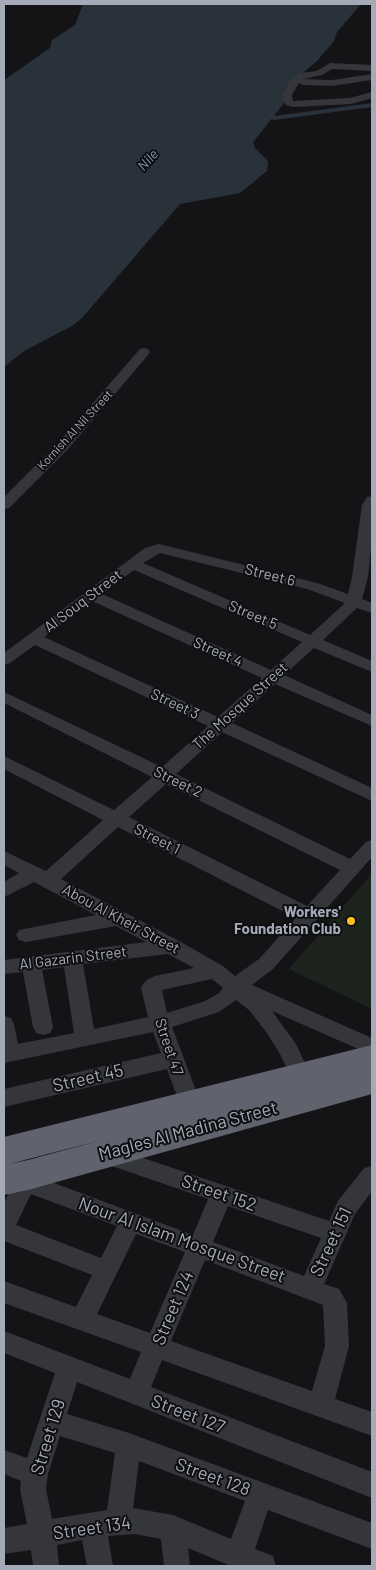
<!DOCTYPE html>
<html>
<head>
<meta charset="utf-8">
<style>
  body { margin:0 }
  #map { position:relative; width:376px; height:1570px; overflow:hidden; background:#141416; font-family:Barlow,sans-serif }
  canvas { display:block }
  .frame { position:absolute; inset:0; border:5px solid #a5aab8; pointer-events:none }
</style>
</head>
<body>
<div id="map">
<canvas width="376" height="1570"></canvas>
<div class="frame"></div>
</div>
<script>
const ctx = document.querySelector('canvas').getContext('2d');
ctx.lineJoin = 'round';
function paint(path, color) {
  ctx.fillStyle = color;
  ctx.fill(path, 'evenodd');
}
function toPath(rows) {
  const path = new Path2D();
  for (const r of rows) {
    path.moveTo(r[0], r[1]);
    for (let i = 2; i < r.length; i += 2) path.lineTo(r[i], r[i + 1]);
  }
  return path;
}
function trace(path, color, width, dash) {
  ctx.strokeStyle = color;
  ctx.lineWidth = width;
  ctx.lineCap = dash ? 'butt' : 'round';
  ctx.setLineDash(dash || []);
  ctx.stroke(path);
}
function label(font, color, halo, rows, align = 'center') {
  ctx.font = font + ' Barlow,sans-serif';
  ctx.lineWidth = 4;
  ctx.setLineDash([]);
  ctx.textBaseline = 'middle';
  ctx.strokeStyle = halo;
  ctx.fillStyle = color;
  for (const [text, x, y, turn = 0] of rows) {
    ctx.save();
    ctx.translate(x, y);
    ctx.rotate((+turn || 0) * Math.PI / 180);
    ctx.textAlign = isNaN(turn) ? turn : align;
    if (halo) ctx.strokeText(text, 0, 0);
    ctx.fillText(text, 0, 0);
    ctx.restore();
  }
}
paint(toPath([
  [372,874,372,1009,289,969]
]), '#1c241d');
paint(toPath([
  [83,4,361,4,337,32,334,41,317,61,290,84,283,92,285,102,253,142,255,148,267,160,268,163,267,171,240,193,180,204,82,318,72,326,24,351,4,367,4,80,50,48,52,40,75,25]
]), '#29323b');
paint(toPath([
  [372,103,372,107,274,120,270,118,274,116,372,103]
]), '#29323b');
paint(toPath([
  [330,63,372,65,372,71,332,69,322,75,303,79,332,80,372,74,372,80,332,86,303,85,299,83,292,95,293,101,350,98,372,92,372,98,351,104,293,107,286,105,282,95,289,82,300,73,317,71,330,63],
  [144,348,148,349,150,352,148,355,68,449,9,508,4,509,4,497,58,443,140,349,144,348],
  [372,496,372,537,368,577,362,599,372,603,372,613,357,608,323,640,372,661,372,672,314,648,284,675,372,715,372,726,275,684,232,723,372,788,372,801,222,732,176,774,350,859,366,842,372,840,372,857,273,969,252,985,372,1038,372,1055,272,1011,296,1044,311,1076,308,1082,301,1084,294,1082,280,1054,267,1033,249,1010,236,1000,219,1012,172,1027,201,1104,198,1110,190,1113,182,1110,167,1069,4,1107,4,1089,161,1053,153,1032,4,1063,4,1016,11,1018,14,1024,18,1044,74,1033,64,967,42,970,53,1027,50,1033,43,1035,36,1033,33,1027,23,972,4,974,4,960,146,942,116,926,26,942,19,940,16,935,19,930,96,915,34,882,4,897,4,882,19,873,4,865,4,851,46,871,103,820,4,769,4,756,114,810,152,777,4,703,4,692,162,767,208,726,35,645,10,663,4,665,4,653,145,548,159,544,317,583,348,594,352,577,362,505,367,497,372,496],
  [160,553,307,589,345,603,310,635,143,563,160,553],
  [134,570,302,642,271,670,102,594,134,570],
  [92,601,262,678,218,717,44,637,92,601],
  [166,784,340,870,307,906,129,817,166,784],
  [118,827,296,918,259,959,235,976,223,966,179,941,61,879,118,827],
  [168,954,194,968,155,976,148,979,144,983,141,988,148,1017,94,1029,83,964,168,954],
  [212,979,223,988,219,993,205,1001,167,1013,162,990,212,979],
  [108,1146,329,1221,338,1201,364,1168,372,1166,372,1191,355,1214,324,1284,339,1289,347,1303,349,1346,335,1399,372,1412,372,1436,162,1360,151,1387,372,1472,372,1498,77,1382,67,1414,129,1433,372,1523,372,1549,268,1510,255,1549,273,1556,276,1566,231,1566,188,1548,190,1566,164,1566,161,1539,135,1534,108,1536,113,1566,87,1566,82,1540,57,1545,59,1566,33,1566,31,1550,4,1554,4,1528,27,1524,20,1489,21,1481,4,1474,4,1450,27,1458,55,1373,4,1353,4,1331,130,1379,141,1352,4,1303,4,1281,76,1307,92,1275,4,1241,4,1203,20,1168,28,1166,36,1168,39,1175,38,1177,193,1235,208,1199,100,1162,97,1155,100,1148,108,1146],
  [31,1194,117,1226,101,1258,16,1225,31,1194],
  [228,1206,321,1238,304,1276,213,1242,228,1206],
  [136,1234,185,1252,150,1333,97,1314,136,1234],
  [205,1260,323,1305,325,1346,312,1391,171,1341,205,1260],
  [60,1436,115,1453,107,1510,52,1519,46,1489,48,1474,60,1436],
  [139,1461,245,1501,231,1539,173,1515,133,1508,139,1461]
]), '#35363b');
paint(toPath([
  [372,1045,372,1094,28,1190,4,1195,4,1137,372,1045],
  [106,1139,28,1160,9,1164,106,1139]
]), '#60636d');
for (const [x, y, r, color] of [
  [351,921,5,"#ffbe23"]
]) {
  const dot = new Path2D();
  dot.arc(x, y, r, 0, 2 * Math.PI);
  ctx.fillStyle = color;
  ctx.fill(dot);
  trace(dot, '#0f0f11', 2);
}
label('12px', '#a5aab8', '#0f0f11', [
  ["Kornish Al Nil Street",75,430,-47]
]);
label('italic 14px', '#7897b6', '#0f0f11', [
  ["Nile",148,160,-48]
]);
label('15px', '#a5aab8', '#0f0f11', [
  ["Street 6",270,575,14],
  ["Al Souq Street",83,601,-37],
  ["Street 5",253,615,23],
  ["Street 4",218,652,24],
  ["Street 3",175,704,25],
  ["The Mosque Street",240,706,-42],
  ["Street 2",178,782,26],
  ["Street 1",157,839,27],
  ["Abou Al Kheir Street",121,919,28],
  ["Al Gazarin Street",73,958,-7],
  ["Street 47",169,1047,71]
]);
label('bold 15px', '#a5aab8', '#0f0f11', [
  ["Workers'",341,912],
  ["Foundation Club",341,929]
], 'right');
label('18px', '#a5aab8', '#0f0f11', [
  ["Street 45",88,1078,-13],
  ["Magles Al Madina Street",188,1131,-15],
  ["Street 152",219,1193,19],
  ["Nour Al Islam Mosque Street",182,1240,20],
  ["Street 151",331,1242,-65],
  ["Street 124",173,1308,-67],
  ["Street 127",188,1414,21],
  ["Street 129",48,1437,-73],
  ["Street 128",213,1477,20],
  ["Street 134",92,1528,-8]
]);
</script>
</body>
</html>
